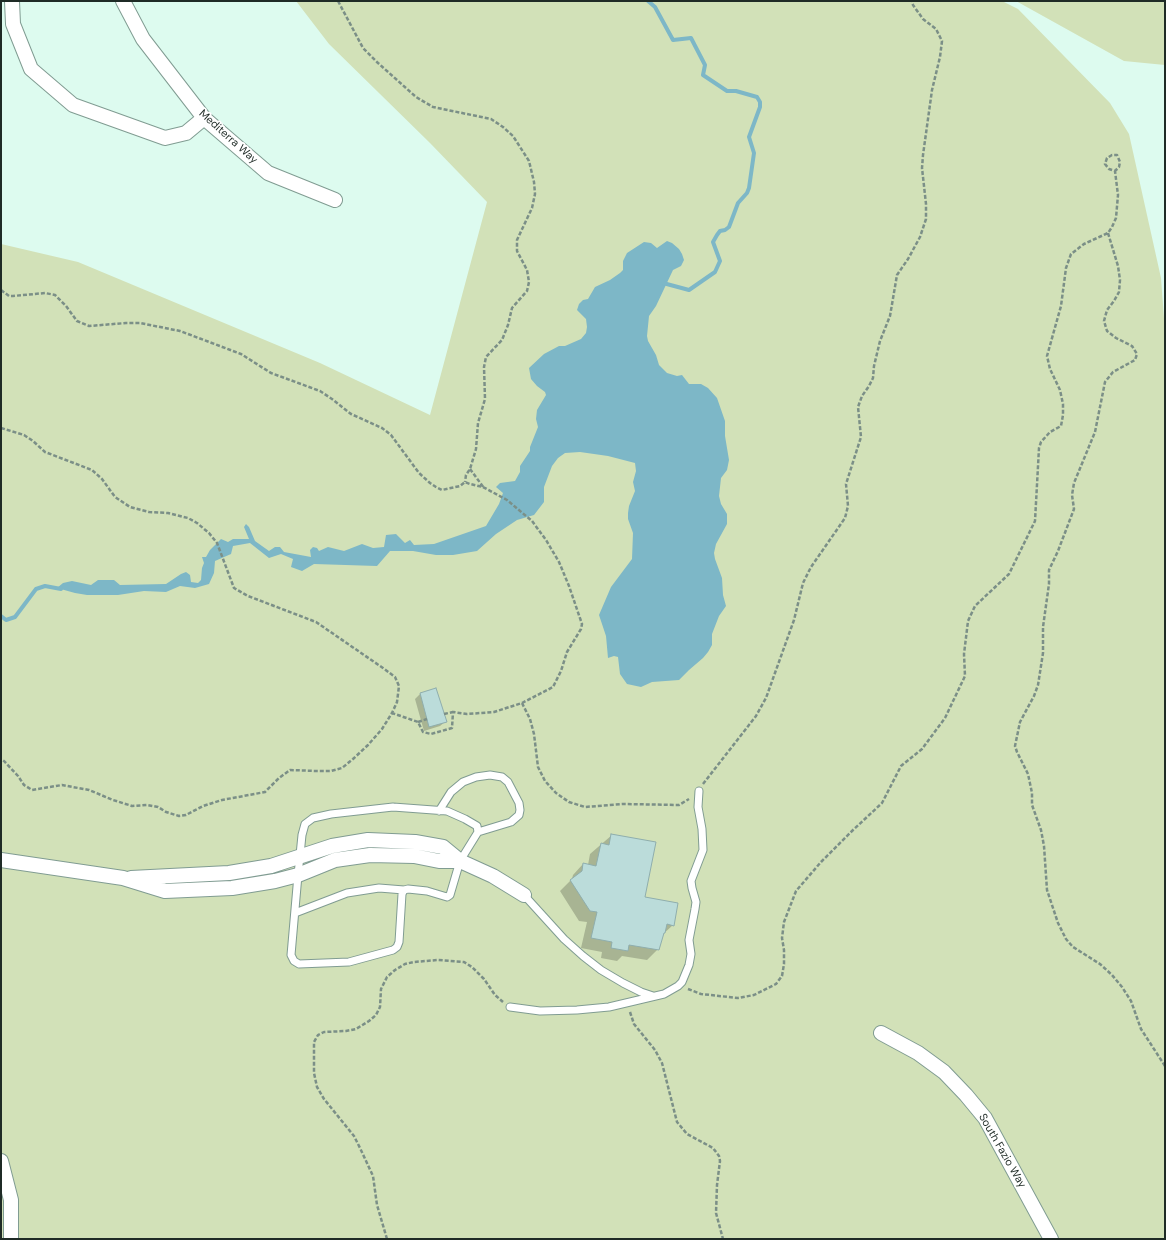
<!DOCTYPE html>
<html>
<head>
<meta charset="utf-8">
<style>
  body { margin:0 }
  #map { position:relative; width:1166px; height:1240px; overflow:hidden; background:#ddfbef; font-family:"DM Sans",sans-serif }
  canvas { display:block }
  .frame { position:absolute; inset:0; border:2px solid #1f2b26; pointer-events:none }
</style>
</head>
<body>
<div id="map">
<canvas width="1166" height="1240"></canvas>
<div class="frame"></div>
</div>
<script>
const ctx = document.querySelector('canvas').getContext('2d');
ctx.lineJoin = 'round';
function paint(path, color) {
  ctx.fillStyle = color;
  ctx.fill(path, 'evenodd');
}
function toPath(rows) {
  const path = new Path2D();
  for (const r of rows) {
    path.moveTo(r[0], r[1]);
    for (let i = 2; i < r.length; i += 2) path.lineTo(r[i], r[i + 1]);
  }
  return path;
}
function trace(path, color, width, dash) {
  ctx.strokeStyle = color;
  ctx.lineWidth = width;
  ctx.lineCap = dash ? 'butt' : 'round';
  ctx.setLineDash(dash || []);
  ctx.stroke(path);
}
function label(font, color, halo, rows, align = 'center') {
  ctx.font = font + ' "DM Sans",sans-serif';
  ctx.lineWidth = 3.5;
  ctx.setLineDash([]);
  ctx.textBaseline = 'middle';
  ctx.strokeStyle = halo;
  ctx.fillStyle = color;
  for (const [text, x, y, turn = 0] of rows) {
    ctx.save();
    ctx.translate(x, y);
    ctx.rotate((+turn || 0) * Math.PI / 180);
    ctx.textAlign = isNaN(turn) ? turn : align;
    if (halo) ctx.strokeText(text, 0, 0);
    ctx.fillText(text, 0, 0);
    ctx.restore();
  }
}
paint(toPath([
  [296,1,1002,1,1018,9,1110,103,1129,134,1161,278,1165,332,1165,1239,1,1239,1,244,78,262,320,363,430,415,487,202,430,143,329,44],
  [1016,1,1165,1,1165,65,1124,61]
]), '#d2e1b8');
paint(toPath([
  [667,241,672,243,679,249,682,254,684,260,681,266,673,270,656,306,649,316,647,336,648,341,656,355,659,365,667,373,677,376,682,375,689,384,701,384,708,388,717,398,725,421,725,436,729,460,727,470,721,478,719,496,721,504,727,514,727,524,716,544,714,553,715,559,722,578,723,595,726,606,719,616,712,634,712,645,708,652,703,658,689,670,679,680,652,682,641,687,627,684,620,674,618,657,614,656,608,658,606,636,599,615,611,587,632,559,633,533,628,519,628,513,629,506,635,491,633,482,636,471,635,463,608,456,580,452,565,453,558,458,552,466,544,487,544,502,534,515,517,520,496,534,477,551,453,555,436,555,413,551,390,551,377,566,314,564,302,571,291,567,293,559,281,554,269,558,250,543,233,546,231,554,215,561,214,573,209,584,195,588,180,586,166,592,144,591,118,595,87,595,75,593,57,588,63,583,72,581,91,585,98,580,114,580,120,585,166,584,181,574,186,572,190,575,191,582,198,583,201,580,202,568,204,563,202,557,206,557,210,550,221,539,228,542,233,539,249,539,244,527,246,524,249,527,255,541,269,551,275,547,280,547,284,552,311,557,310,550,313,547,317,548,319,551,328,547,344,551,362,544,373,548,384,547,386,535,396,534,405,543,410,540,414,545,434,544,486,526,499,504,503,493,496,487,500,483,515,481,520,472,520,466,530,451,530,447,538,427,536,419,537,410,546,395,545,392,537,386,531,379,529,368,544,354,559,346,565,346,581,339,586,333,587,327,586,319,577,310,579,304,583,300,588,299,595,287,610,280,620,273,623,270,623,261,627,253,644,242,651,243,657,248]
]), '#7db7c7');
paint(toPath([
  [436,690,446,721,440,726,424,731,415,699,420,694],
  [612,835,644,898,673,925,662,935,658,949,647,960,622,956,617,961,601,958,602,952,581,948,587,922,579,921,560,891,572,879,573,875,583,864,588,865,590,854]
]), '#0003');
trace(toPath([
  [648,1,655,7,673,40,691,38,705,65,703,75,727,91,736,91,757,97,760,102,760,107,749,137,754,153,749,188,747,193,738,203,729,227,725,230,720,231,717,235,713,242,720,261,715,272,689,290,663,283],
  [1,616,6,620,15,617,36,589,45,586,61,589]
]), '#7db7c7', 4);
const building = toPath([
  [436,688,447,722,429,727,420,693,436,688],
  [611,834,656,842,645,897,678,903,674,926,667,924,665,933,664,933,659,950,629,945,628,951,611,948,612,942,591,938,597,912,590,911,570,880,582,871,583,863,596,866,601,843,609,845,611,834]
]);
paint(building, '#bbdcda');
trace(building, '#8faead', 1);
const lane = toPath([
  [393,807,447,811,465,819,477,826,478,832,460,861,450,895,447,897,427,891,408,889,404,890,402,894,399,942,397,947,393,950,349,962,299,964,294,961,291,955,298,875,302,835,305,824,313,818,331,814,393,807],
  [439,811,451,792,463,782,476,777,490,775,502,777,508,782,519,803,520,810,519,815,511,822,478,832],
  [524,895,564,939,583,956,601,970,623,983,641,992,653,996],
  [295,913,347,893,379,888,404,890],
  [510,1007,540,1011,577,1010,609,1007,664,994,678,986,682,982,689,965,691,954,689,940,695,909,696,902,692,888,691,881,703,850,702,829,698,807,699,791]
]);
const street = toPath([
  [12,1,13,24,31,69,73,105,165,138,186,133,204,118],
  [123,1,143,39,204,118,268,173,335,200],
  [1,860,123,878,165,891,232,888,275,881,298,875,335,860,370,855,414,856,439,861,460,861],
  [131,878,229,873,271,866,332,846,368,840,415,842,443,847,460,861,493,876,524,895],
  [881,1033,918,1053,944,1072,966,1095,985,1118,1051,1239],
  [1,1161,11,1200,11,1239]
]);
trace(lane, '#809c92', 9);
trace(street, '#809c92', 16);
trace(toPath([
  [338,1,363,48,378,63,416,97,433,107,491,119,503,127,513,136,529,161,534,182,535,194,532,208,517,240,517,251,527,270,529,282,527,291,512,308,508,325,502,340,486,357,484,367,485,399,478,423,476,449,470,469,466,475,465,482],
  [1108,233,1118,266,1120,280,1119,292,1114,301,1107,310,1104,321,1107,331,1116,338,1132,346,1137,354,1135,360,1113,372,1105,382,1095,432,1074,483,1072,495,1074,509,1058,551,1049,570,1049,584,1043,627,1043,653,1038,685,1034,696,1020,722,1015,746,1017,752,1028,774,1032,793,1032,805,1041,830,1044,846,1047,890,1058,923,1066,939,1073,947,1100,964,1112,975,1122,987,1131,1001,1141,1029,1165,1066],
  [1,290,9,296,13,296,45,293,55,295,66,306,77,321,89,326,126,323,140,323,180,331,241,354,271,373,320,391,332,399,351,414,382,428,391,435,419,473,430,483,436,487,442,490,460,486,465,482,470,484,483,487,507,500,532,521,546,540,559,562,569,586,582,624,581,629,567,652,561,671,553,687,522,703,494,712,467,714,453,712,452,728,431,734,423,732,418,722,392,713],
  [1,428,24,435,33,441,45,452,92,470,102,479,115,497,130,507,149,512,168,513,188,518,197,523,209,533,217,543,234,588,248,596,316,622,383,668,395,677,399,686,397,702,392,713,382,729,368,745,353,759,342,768,331,771,317,771,290,770,279,778,265,792,222,800,203,806,186,815,179,816,166,812,158,807,147,805,132,806,113,800,89,790,62,785,32,790,24,785,18,776,4,761,1,759],
  [470,469,484,488],
  [522,703,530,719,534,734,538,767,545,781,556,793,569,802,585,807,623,804,679,805,689,799],
  [444,714,453,712],
  [418,722,427,719],
  [703,784,756,716,766,698,794,620,803,583,811,567,845,518,848,506,846,484,861,437,858,407,862,396,869,386,873,378,874,366,880,341,890,316,897,275,908,259,920,237,926,219,926,204,922,168,923,155,932,90,940,57,942,41,936,29,923,19,913,5,912,1],
  [688,989,701,994,738,998,754,995,776,984,782,976,784,964,784,950,782,938,784,922,796,891,821,862,852,831,882,803,901,766,922,749,945,718,965,676,964,654,968,621,975,606,1009,574,1035,521,1039,448,1041,442,1050,432,1061,426,1063,415,1063,404,1060,390,1050,369,1047,356,1061,306,1066,268,1071,254,1084,244,1108,233,1112,227,1116,218,1118,195,1115,171,1109,169,1105,164,1107,158,1112,155,1117,155,1120,162,1119,167,1115,171],
  [630,1012,634,1024,655,1050,662,1063,677,1122,687,1134,713,1148,719,1156,720,1161,717,1185,716,1213,723,1239],
  [387,1239,377,1205,373,1176,360,1148,354,1136,324,1099,317,1087,314,1073,314,1042,318,1035,324,1032,346,1031,356,1029,369,1021,376,1015,380,1007,381,989,387,977,395,970,405,964,414,962,438,960,464,962,472,967,484,979,495,995,503,1002]
]), '#7b8f87', 2.5, [4, 2]);
trace(lane, '#fff', 7);
trace(street, '#fff', 14);
label('11px', '#1f2b26', '#fff', [
  ["Mediterra Way",228,137,42],
  ["South Fazio Way",1002,1151,60]
]);
</script>
</body>
</html>
